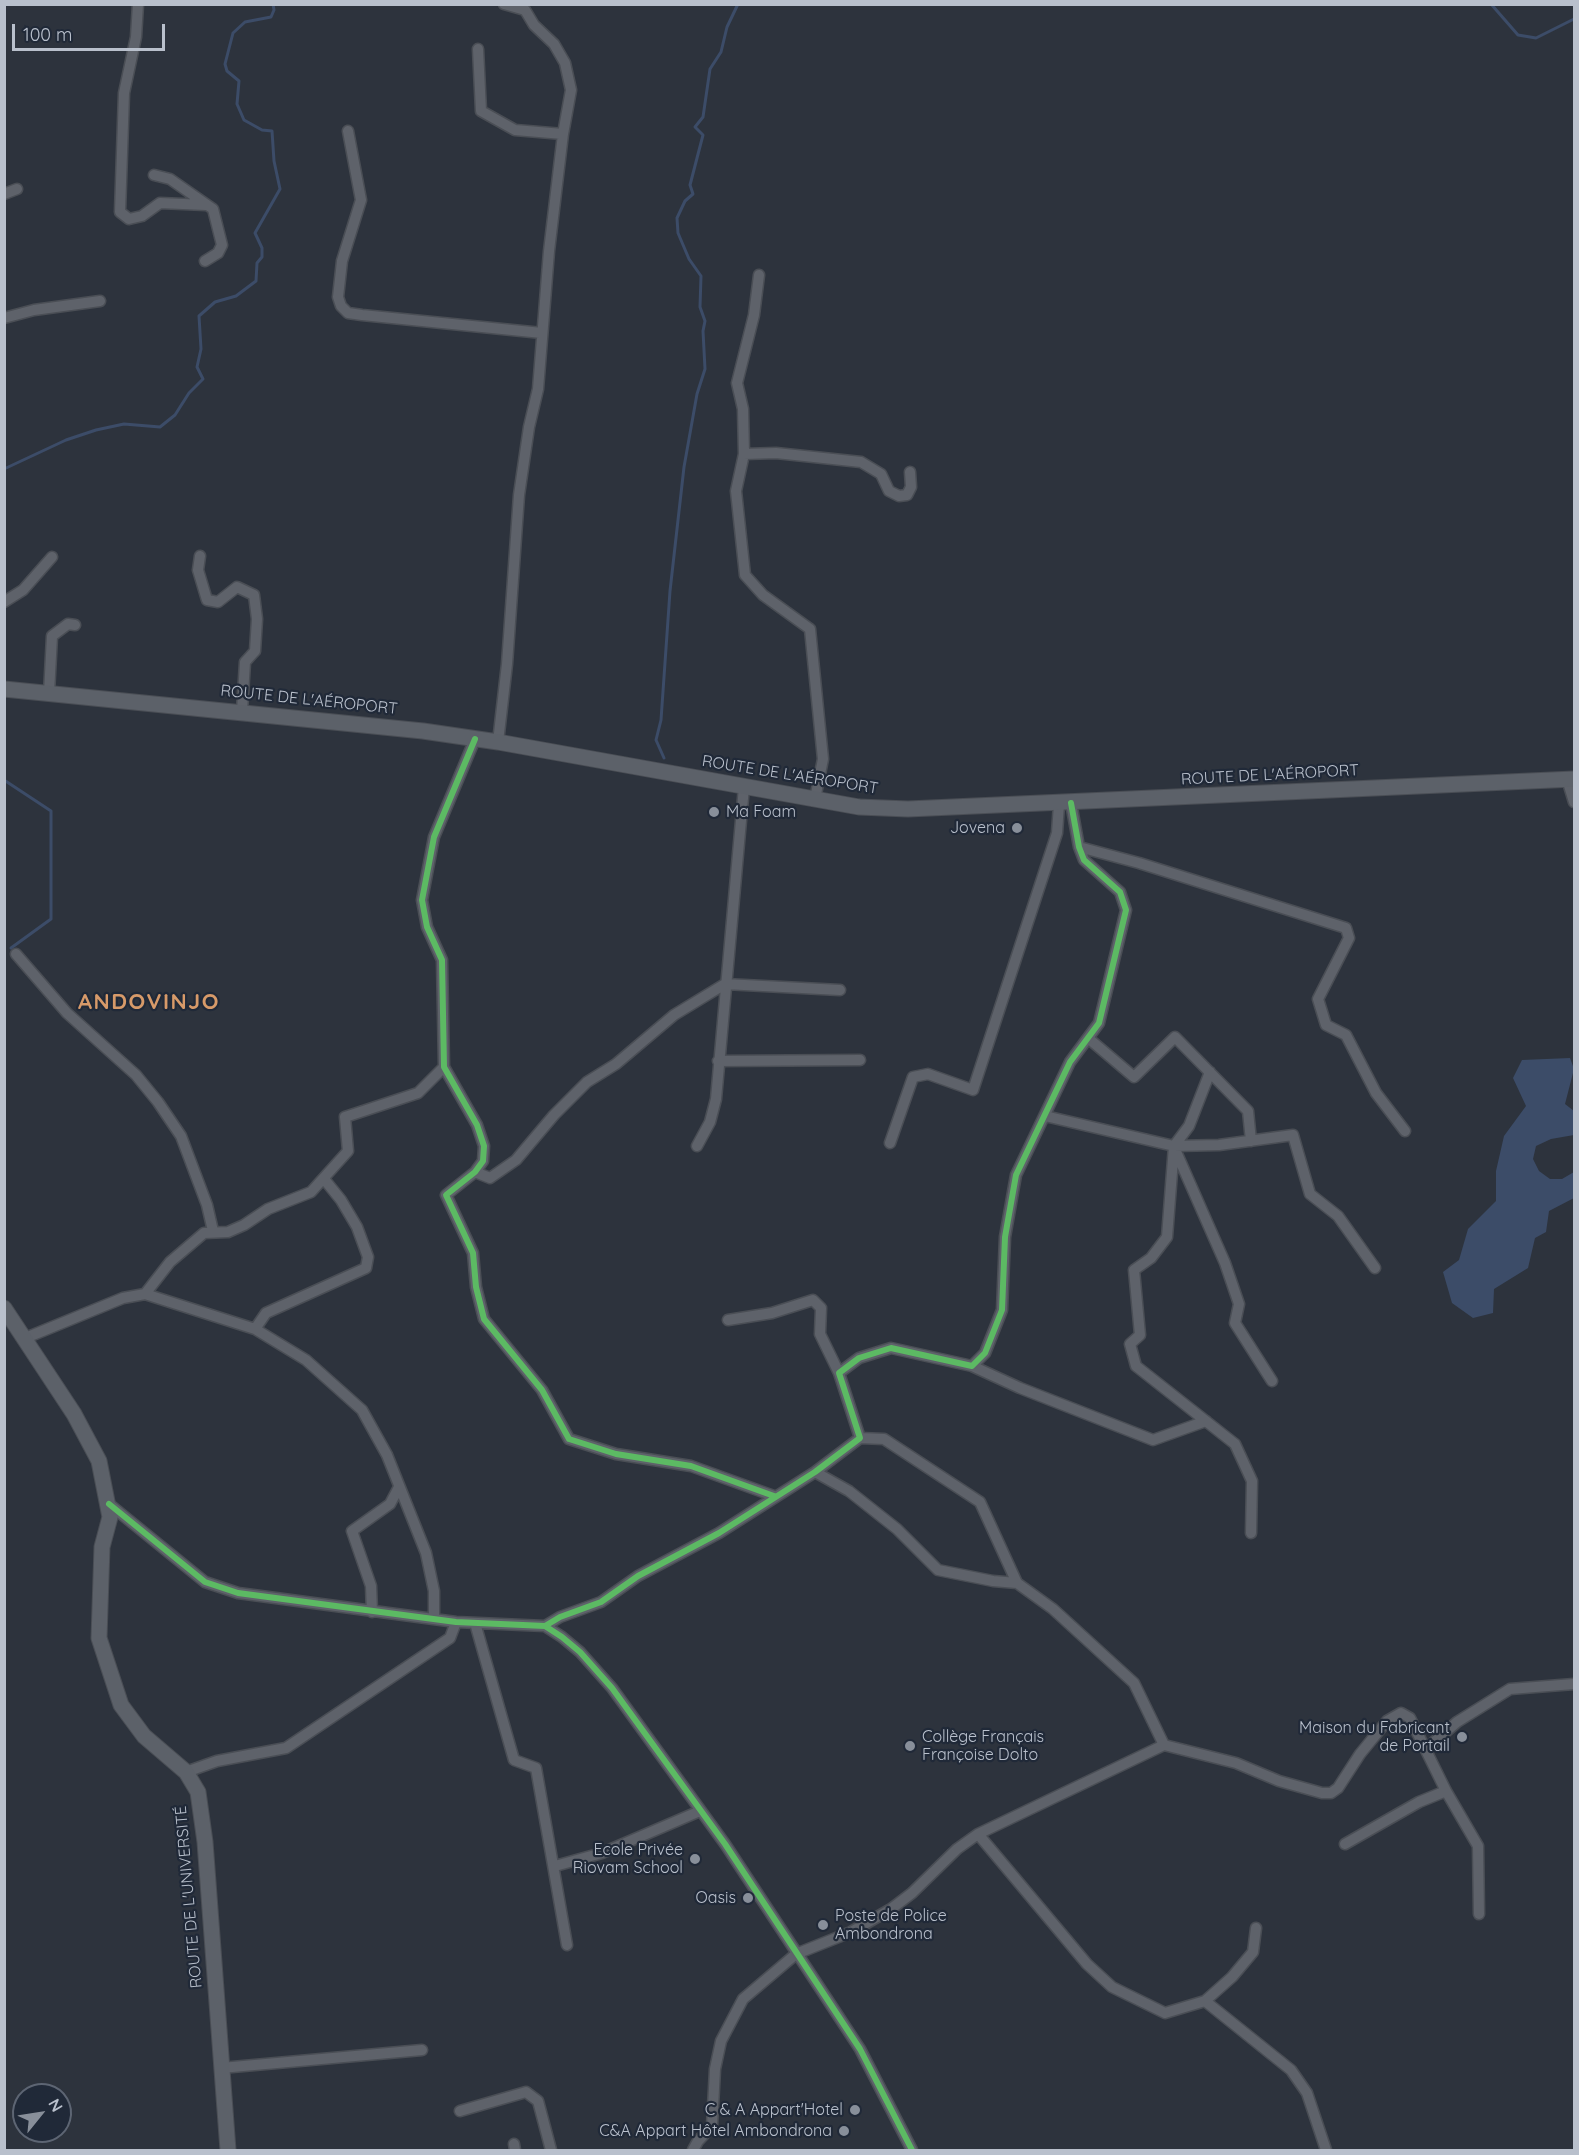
<!DOCTYPE html>
<html>
<head>
<meta charset="utf-8">
<style>
  body { margin:0 }
  #map { position:relative; width:1579px; height:2155px; overflow:hidden; background:#2d333d; font-family:Quicksand,sans-serif }
  canvas { display:block }
  .frame { position:absolute; inset:0; border:6px solid #b9c0cc; pointer-events:none }
  .north { position:absolute; left:12px; top:2083px; width:60px; height:60px; box-sizing:border-box; background:#202938; border:2px solid #5d6573; border-radius:50%; rotate:60deg; font-size:16px; font-weight:700; line-height:24px; text-align:center; color:#b9c0cc }
  .north::after { content:''; display:block; margin:auto; width:21px; height:27px; background:#888f9a; clip-path:polygon(50% 0,100% 100%,50% 72%,0 100%) }
  .scale { position:absolute; left:12px; top:24px; width:153px; height:27px; box-sizing:border-box; border:3px solid #b9c0cc; border-top:0; padding-left:8px; font-size:18px; line-height:21px; white-space:nowrap; color:#b9c0cc; -webkit-text-stroke:4px #202938; paint-order:stroke }
</style>
</head>
<body>
<div id="map">
<canvas width="1579" height="2155"></canvas>
<div class="frame"></div>
<div class="north">N</div>
<div class="scale">100 m</div>
</div>
<script>
const ctx = document.querySelector('canvas').getContext('2d');
ctx.lineJoin = 'round';
function paint(path, color) {
  ctx.fillStyle = color;
  ctx.fill(path, 'evenodd');
}
function toPath(rows) {
  const path = new Path2D();
  for (const r of rows) {
    path.moveTo(r[0], r[1]);
    for (let i = 2; i < r.length; i += 2) path.lineTo(r[i], r[i + 1]);
  }
  return path;
}
function trace(path, color, width, dash) {
  ctx.strokeStyle = color;
  ctx.lineWidth = width;
  ctx.lineCap = dash ? 'butt' : 'round';
  ctx.setLineDash(dash || []);
  ctx.stroke(path);
}
function label(font, color, halo, rows, align = 'center') {
  ctx.font = font + ' Quicksand,sans-serif';
  ctx.lineWidth = 4.5;
  ctx.setLineDash([]);
  ctx.textBaseline = 'middle';
  ctx.strokeStyle = halo;
  ctx.fillStyle = color;
  for (const [text, x, y, turn = 0] of rows) {
    ctx.save();
    ctx.translate(x, y);
    ctx.rotate((+turn || 0) * Math.PI / 180);
    ctx.textAlign = isNaN(turn) ? turn : align;
    if (halo) ctx.strokeText(text, 0, 0);
    ctx.fillText(text, 0, 0);
    ctx.restore();
  }
}
paint(toPath([
  [1570,1058,1574,1069,1565,1104,1574,1111,1574,1135,1551,1139,1536,1146,1533,1159,1539,1171,1550,1179,1562,1179,1574,1172,1574,1198,1549,1211,1546,1232,1535,1238,1528,1268,1494,1289,1493,1313,1473,1318,1452,1303,1443,1272,1459,1260,1468,1229,1496,1201,1496,1171,1504,1136,1526,1106,1513,1078,1522,1060]
]), '#3c4c68');
trace(toPath([
  [1491,4,1518,35,1536,38,1574,19],
  [4,469,66,440,96,430,124,424,160,427,175,415,189,393,203,379,197,367,201,349,199,316,215,302,236,296,256,281,257,263,262,257,262,248,255,233,280,189,274,161,272,131,262,130,244,120,237,104,239,81,227,71,225,64,233,33,245,22,271,17,274,10,273,4],
  [664,758,656,740,661,720,670,591,684,467,697,394,705,369,703,331,705,321,700,307,701,276,689,259,678,233,677,218,685,201,693,194,690,185,703,135,695,127,703,117,710,69,721,52,727,27,738,4],
  [4,780,51,811,51,919,11,948]
]), '#3c4c68', 3);
const street = toPath([
  [138,4,136,37,124,93,120,212,129,219,142,216,160,203,206,205],
  [478,49,481,111,515,130,563,134],
  [348,131,361,200,342,261,338,297,341,306,348,313,362,315,542,333],
  [154,175,170,179,213,209,222,245,218,253,205,261],
  [4,194,17,189],
  [759,275,754,315,737,383,743,409,744,454,736,491,745,575,763,595,810,629,823,759,815,799],
  [4,318,34,310,100,301],
  [744,454,776,453,861,462,881,474,889,491,899,496,907,495,911,487,910,472],
  [200,556,198,570,207,600,218,602,237,587,254,595,257,619,255,651,245,662,242,711],
  [4,602,23,590,52,557],
  [49,693,52,636,68,624,75,625],
  [475,739,434,837,422,900,427,927,442,960,444,1067,477,1125,484,1146,483,1161,475,1172,446,1195,473,1253,476,1287,484,1319,542,1390,569,1439,616,1454,691,1466,774,1496],
  [498,742,507,664,519,495,529,427,538,389,549,251,563,134,571,90,565,63,554,44,534,25,525,10,504,4],
  [1567,779,1574,802],
  [1079,847,1139,863,1346,928,1349,938,1318,999,1326,1025,1346,1035,1376,1093,1405,1131],
  [16,954,67,1013,136,1075,158,1102,181,1136,207,1205,213,1231],
  [1088,1038,1134,1077,1175,1037,1248,1111,1251,1141],
  [718,1061,860,1060],
  [1210,1072,1189,1126,1174,1146,1167,1237,1151,1258,1134,1270,1140,1335,1130,1344,1136,1366,1235,1444,1252,1481,1251,1533],
  [1045,1116,1174,1146,1219,1145,1293,1135,1310,1194,1338,1216,1375,1268],
  [890,1143,913,1077,928,1074,973,1090,1057,833,1059,804],
  [697,1146,710,1122,716,1099,744,787],
  [1174,1147,1225,1263,1239,1304,1235,1323,1272,1381],
  [475,1172,490,1178,516,1160,554,1115,587,1082,616,1064,674,1015,725,984,840,990],
  [145,1294,170,1262,204,1233,228,1232,244,1225,268,1209,311,1192,348,1151,345,1117,418,1093,444,1067],
  [728,1320,772,1313,813,1300,821,1308,820,1334,839,1373],
  [255,1329,266,1313,366,1268,368,1257,357,1227,341,1200,324,1179],
  [23,1339,123,1298,145,1294,255,1329,306,1360,362,1410,387,1455,426,1553,434,1591,434,1619],
  [972,1366,1020,1388,1153,1440,1206,1421],
  [860,1438,884,1439,980,1502,1017,1583],
  [815,1472,849,1491,897,1529,938,1570,993,1581,1017,1583,1053,1609,1134,1683,1164,1745,1236,1763,1279,1781,1322,1793,1331,1793,1338,1788,1360,1754,1387,1721,1401,1713,1410,1718,1446,1791,1478,1846,1479,1914],
  [109,1504,205,1582,238,1593,456,1622,545,1626,562,1637,580,1652,612,1688,725,1844,860,2049,912,2150],
  [372,1612,371,1586,352,1531,390,1504,399,1487],
  [475,1623,514,1760,536,1768,567,1945],
  [545,1626,560,1617,601,1602,638,1576,719,1533,815,1472,860,1438,839,1373,859,1358,891,1348,972,1366,985,1353,1002,1310,1005,1237,1016,1175,1070,1062,1099,1023,1126,910,1120,892,1084,860,1079,847,1071,803],
  [1426,1749,1457,1722,1510,1689,1574,1684],
  [186,1772,217,1761,286,1748,450,1638,456,1622],
  [978,1834,1087,1964,1112,1987,1165,2013,1205,2001,1291,2070,1307,2093,1326,2150],
  [1345,1844,1419,1802,1446,1791],
  [555,1866,602,1853,700,1811],
  [1205,2001,1232,1977,1253,1952,1256,1928],
  [221,2068,422,2050],
  [460,2111,526,2092,538,2101,551,2150],
  [514,2144,515,2150],
  [693,2150,698,2141,712,2126,715,2069,721,2041,743,1999,796,1954,851,1932,891,1909,912,1893,957,1849,978,1834,1164,1745]
]);
const secondary = toPath([
  [4,689,423,731,498,742,859,807,908,809,1574,779],
  [4,1308,74,1414,99,1461,110,1517,102,1547,99,1638,121,1705,144,1736,186,1772,198,1792,205,1842,228,2150]
]);
trace(street, '#4a4e55', 13);
trace(secondary, '#4a4e55', 17);
trace(street, '#5e626a', 10);
trace(secondary, '#5c6169', 15);
trace(toPath([
  [475,739,434,837,422,900,427,927,442,960,444,1067,477,1125,484,1146,483,1161,475,1172,446,1195,473,1253,476,1287,484,1319,542,1390,569,1439,616,1454,691,1466,774,1496],
  [109,1504,205,1582,238,1593,456,1622,545,1626,562,1637,580,1652,612,1688,725,1844,860,2049,912,2150],
  [545,1626,560,1617,601,1602,638,1576,719,1533,815,1472,860,1438,839,1373,859,1358,891,1348,972,1366,985,1353,1002,1310,1005,1237,1016,1175,1070,1062,1099,1023,1126,910,1120,892,1084,860,1079,847,1071,803]
]), '#5cba63', 6);
for (const [x, y, r, color] of [
  [714,812,6,"#888f9a"],
  [1017,828,6,"#888f9a"],
  [1462,1737,6,"#888f9a"],
  [910,1746,6,"#888f9a"],
  [695,1859,6,"#888f9a"],
  [748,1898,6,"#888f9a"],
  [823,1925,6,"#888f9a"],
  [855,2110,6,"#888f9a"],
  [844,2131,6,"#888f9a"]
]) {
  const dot = new Path2D();
  dot.arc(x, y, r, 0, 2 * Math.PI);
  ctx.fillStyle = color;
  ctx.fill(dot);
  trace(dot, '#202938', 2);
}
label('16px', '#b9c0cc', '#202938', [
  ["ROUTE DE L'AÉROPORT",309,700,6],
  ["ROUTE DE L'AÉROPORT",790,775,9],
  ["ROUTE DE L'AÉROPORT",1270,775,-3],
  ["ROUTE DE L'UNIVERSITÉ",189,1897,-95]
]);
label('16px', '#b9c0cc', '#202938', [
  ["Ma Foam",726,812,"left"],
  ["Jovena",1005,828],
  ["Maison du Fabricant",1450,1728],
  ["de Portail",1450,1746],
  ["Collège Français",922,1737,"left"],
  ["Françoise Dolto",922,1755,"left"],
  ["Ecole Privée",683,1850],
  ["Riovam School",683,1868],
  ["Oasis",736,1898],
  ["Poste de Police",835,1916,"left"],
  ["Ambondrona",835,1934,"left"],
  ["C & A Appart'Hotel",843,2110],
  ["C&A Appart Hôtel Ambondrona",832,2131]
], 'right');
ctx.letterSpacing = '1.5px';
label('bold 22px', '#d79a69', '#202938', [
  ["ANDOVINJO",149,1002]
]);
ctx.letterSpacing = '0px';
</script>
</body>
</html>
